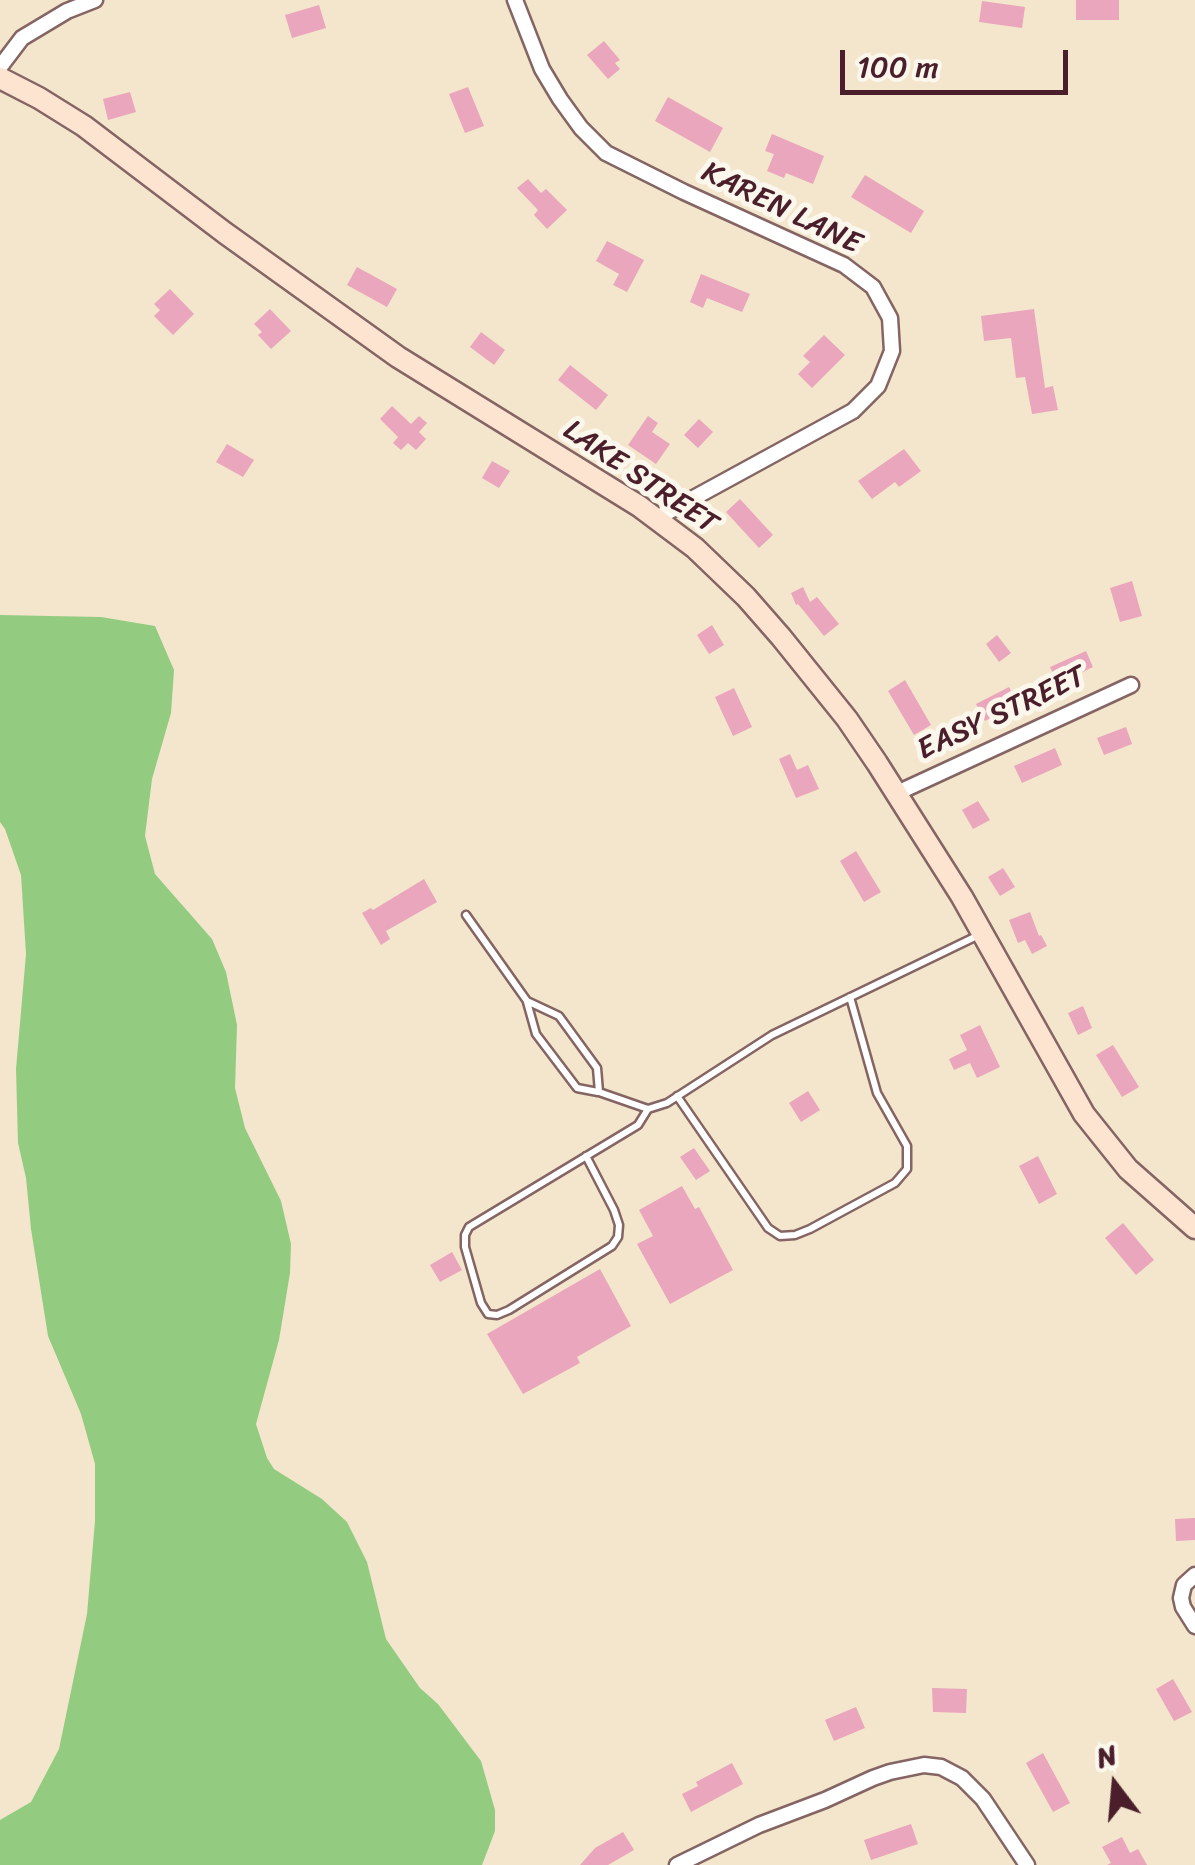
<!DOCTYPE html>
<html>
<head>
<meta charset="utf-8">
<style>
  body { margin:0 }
  #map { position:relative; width:1195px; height:1865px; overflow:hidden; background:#f3e6cc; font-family:Sriracha,sans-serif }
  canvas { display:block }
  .north { position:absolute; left:1065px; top:1735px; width:100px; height:100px; -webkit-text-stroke:8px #fbf7ec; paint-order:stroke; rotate:344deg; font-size:28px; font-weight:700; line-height:40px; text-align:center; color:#4a1f2b }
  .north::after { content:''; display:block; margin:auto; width:35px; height:45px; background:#4a1f2b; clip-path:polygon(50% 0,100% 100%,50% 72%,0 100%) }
  .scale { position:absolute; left:840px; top:50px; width:228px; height:45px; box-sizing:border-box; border:5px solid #4a1f2b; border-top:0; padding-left:12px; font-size:30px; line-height:35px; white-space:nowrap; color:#4a1f2b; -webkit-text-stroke:8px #fbf7ec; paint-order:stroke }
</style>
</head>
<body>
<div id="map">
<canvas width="1195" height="1865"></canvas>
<div class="north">N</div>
<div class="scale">100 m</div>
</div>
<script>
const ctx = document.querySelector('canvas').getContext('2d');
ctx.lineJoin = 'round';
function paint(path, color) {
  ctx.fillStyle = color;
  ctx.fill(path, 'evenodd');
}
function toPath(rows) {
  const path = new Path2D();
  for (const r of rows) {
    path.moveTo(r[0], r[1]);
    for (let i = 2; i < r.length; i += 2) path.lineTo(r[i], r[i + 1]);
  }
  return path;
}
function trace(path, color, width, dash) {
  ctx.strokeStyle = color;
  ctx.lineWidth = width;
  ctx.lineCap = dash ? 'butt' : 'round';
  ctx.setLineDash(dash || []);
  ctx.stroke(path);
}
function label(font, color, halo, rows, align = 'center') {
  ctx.font = font + ' Sriracha,sans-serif';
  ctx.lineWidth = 10;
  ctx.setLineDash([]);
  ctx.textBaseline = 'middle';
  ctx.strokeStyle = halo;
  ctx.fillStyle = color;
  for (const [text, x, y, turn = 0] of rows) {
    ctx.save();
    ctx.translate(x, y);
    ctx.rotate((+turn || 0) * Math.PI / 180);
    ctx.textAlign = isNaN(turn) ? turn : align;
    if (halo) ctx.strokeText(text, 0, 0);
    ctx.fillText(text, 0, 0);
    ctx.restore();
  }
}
paint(toPath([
  [0,615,101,617,155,626,174,670,171,713,152,779,145,836,155,874,212,939,226,972,237,1025,235,1088,245,1128,281,1201,291,1244,290,1273,279,1340,256,1424,267,1458,274,1469,322,1499,347,1522,367,1562,386,1639,420,1688,438,1704,481,1761,495,1810,495,1831,482,1865,0,1865,0,1820,31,1802,59,1749,87,1614,95,1521,95,1464,81,1414,48,1336,31,1229,26,1178,18,1143,16,1069,26,954,21,875,5,829,0,822]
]), '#93cc80');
paint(toPath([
  [1076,0,1119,0,1119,20,1076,20],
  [982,1,1025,7,1022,28,979,22],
  [319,5,326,28,292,38,285,15],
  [604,41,620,60,615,63,620,69,608,79,587,55],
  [468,87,484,126,465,133,449,94],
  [130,92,136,112,108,120,103,99],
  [668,97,723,128,710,152,655,121],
  [772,134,824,156,813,184,786,173,784,178,767,171,774,154,765,151],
  [865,175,924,211,911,233,851,197],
  [528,179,541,193,546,189,567,210,547,229,534,215,538,210,517,188],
  [607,241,644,260,627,292,613,285,619,274,596,261],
  [357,267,397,289,387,307,347,285],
  [701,274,750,294,742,312,707,298,703,308,690,302],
  [170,289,194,314,173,335,154,316,160,310,154,304],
  [270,309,291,331,271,349,258,335,262,332,254,324],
  [1034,309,1045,388,1053,386,1058,410,1032,414,1025,377,1016,378,1011,338,984,341,981,316],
  [481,332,505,350,494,365,470,347],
  [824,335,845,355,812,388,798,374,810,362,803,356],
  [570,365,608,395,596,410,558,380],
  [392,406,411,424,419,416,427,423,419,432,426,439,416,450,408,443,401,450,393,443,398,437,380,419],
  [648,416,658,423,652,432,670,444,656,464,628,445],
  [699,419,713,432,698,448,684,435],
  [227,444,254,460,243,477,216,462],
  [904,449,921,471,899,487,895,482,872,499,858,481],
  [492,461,510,471,499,488,482,478],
  [740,499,773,535,759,548,726,512],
  [1132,581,1142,616,1120,622,1110,588],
  [803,587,810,602,817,597,839,624,824,636,798,604,796,605,791,593],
  [712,625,724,645,709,654,697,635],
  [997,635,1011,653,999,662,986,644],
  [1086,651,1093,667,1058,684,1050,667],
  [905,680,931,725,914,735,888,691],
  [1009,687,1018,704,985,721,976,704],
  [734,688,752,727,733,736,715,697],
  [1126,727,1132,744,1104,755,1097,738],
  [1055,748,1062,765,1022,783,1014,766],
  [790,754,797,770,808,765,819,789,796,798,779,759],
  [978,801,990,820,973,829,962,810],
  [856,851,881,892,864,902,840,861],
  [1003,868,1015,887,1000,896,988,877],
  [424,879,437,902,386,931,390,939,381,945,362,913,371,908,373,910],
  [1030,912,1039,936,1041,935,1047,946,1032,954,1025,940,1018,943,1009,920],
  [1083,1006,1092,1028,1078,1035,1068,1013],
  [980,1025,1000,1067,977,1078,970,1063,954,1070,949,1059,967,1050,960,1035],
  [1113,1045,1139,1087,1122,1097,1096,1055],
  [808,1091,820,1110,801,1122,789,1103],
  [694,1148,710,1171,696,1180,680,1157],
  [1038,1156,1057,1194,1039,1204,1019,1166],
  [682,1186,695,1209,699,1207,733,1270,670,1304,637,1244,653,1236,639,1210],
  [1123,1223,1154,1260,1136,1275,1105,1238],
  [452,1252,462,1270,440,1282,430,1265],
  [600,1269,631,1326,577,1357,580,1363,523,1394,487,1334],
  [1195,1518,1195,1540,1176,1541,1175,1519],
  [1173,1679,1192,1712,1174,1721,1156,1689],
  [932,1688,967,1689,966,1713,933,1712],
  [856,1707,865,1728,834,1741,825,1720],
  [1043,1753,1070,1803,1053,1812,1026,1763],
  [732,1763,743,1784,691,1812,682,1794,698,1786,696,1782],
  [911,1824,918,1844,871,1860,864,1840],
  [623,1832,634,1850,608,1865,580,1865,595,1848],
  [1122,1837,1130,1853,1138,1849,1147,1865,1107,1865,1111,1863,1102,1847]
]), '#eaa6bc');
const lane = toPath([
  [466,915,527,1001,559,1016,597,1068,599,1092,648,1109,667,1103,772,1035,981,934],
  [527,1002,536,1034,577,1088,598,1092],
  [677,1096,768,1228,780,1236,795,1235,810,1229,895,1183,907,1169,907,1146,877,1093,850,997],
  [586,1156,614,1210,619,1225,618,1237,612,1246,509,1310,497,1315,488,1314,481,1303,465,1247,465,1235,469,1227,638,1125,648,1109]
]);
const street = toPath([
  [515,0,542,69,560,99,581,128,606,153,684,192,844,265,873,287,890,318,892,351,878,386,853,411,657,518],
  [0,67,22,38,67,11,95,0],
  [897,793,1131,685],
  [1195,1575,1184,1585,1181,1598,1183,1607,1195,1626],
  [677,1865,759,1825,825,1800,873,1778,890,1772,924,1765,941,1767,962,1778,983,1799,1027,1865]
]);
const secondary = toPath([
  [0,78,39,98,84,126,225,233,398,357,639,506,695,548,746,597,781,637,847,719,877,763,962,897,1084,1114,1128,1169,1195,1228]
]);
trace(lane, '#856563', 11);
trace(street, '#856563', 19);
trace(secondary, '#856563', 25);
trace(lane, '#fff', 6);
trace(street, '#fff', 14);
trace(secondary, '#fde4d1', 20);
label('30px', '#4a1f2b', '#fbf7ec', [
  ["KAREN LANE",781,209,26],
  ["LAKE STREET",640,478,34],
  ["EASY STREET",1002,714,-25]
]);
</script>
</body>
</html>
